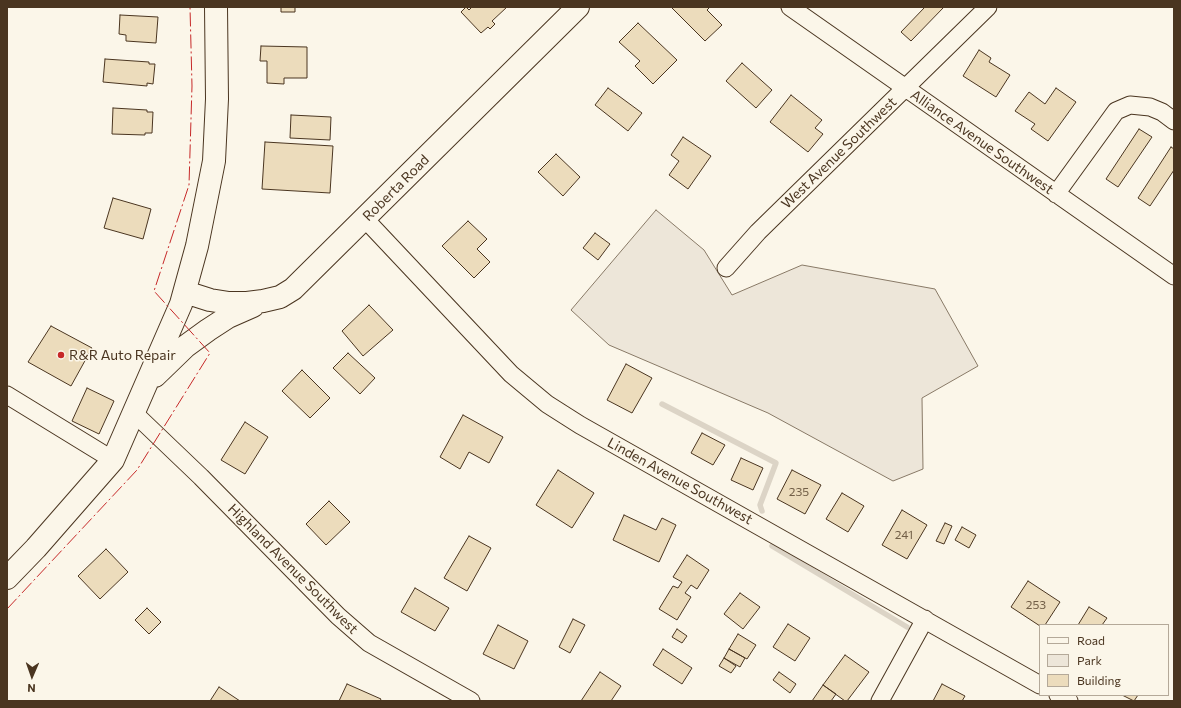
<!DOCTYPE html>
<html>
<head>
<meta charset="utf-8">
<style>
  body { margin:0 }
  #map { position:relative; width:1181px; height:708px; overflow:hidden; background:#fbf6e9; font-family:Commissioner,sans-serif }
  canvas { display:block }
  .frame { position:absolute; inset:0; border:8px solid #4a3520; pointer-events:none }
  .legend { position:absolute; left:1039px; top:624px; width:130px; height:72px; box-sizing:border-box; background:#fbf6e9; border:1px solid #b4a999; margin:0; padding:5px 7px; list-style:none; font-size:12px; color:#4a3520 }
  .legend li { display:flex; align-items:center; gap:8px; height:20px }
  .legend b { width:20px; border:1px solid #b4a999 }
  .north { position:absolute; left:12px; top:656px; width:40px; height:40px; -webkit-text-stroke:3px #fbf6e9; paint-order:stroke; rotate:182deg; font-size:11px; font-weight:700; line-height:16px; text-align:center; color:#4a3520 }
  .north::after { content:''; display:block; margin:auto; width:14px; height:18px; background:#4a3520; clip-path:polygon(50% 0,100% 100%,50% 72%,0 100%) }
</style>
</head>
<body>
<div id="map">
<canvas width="1181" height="708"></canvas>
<div class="frame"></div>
<ul class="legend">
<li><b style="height:5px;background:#fbf6e9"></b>Road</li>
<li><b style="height:11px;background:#ede6d9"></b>Park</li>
<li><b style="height:11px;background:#ecdcbc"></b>Building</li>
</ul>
<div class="north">N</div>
</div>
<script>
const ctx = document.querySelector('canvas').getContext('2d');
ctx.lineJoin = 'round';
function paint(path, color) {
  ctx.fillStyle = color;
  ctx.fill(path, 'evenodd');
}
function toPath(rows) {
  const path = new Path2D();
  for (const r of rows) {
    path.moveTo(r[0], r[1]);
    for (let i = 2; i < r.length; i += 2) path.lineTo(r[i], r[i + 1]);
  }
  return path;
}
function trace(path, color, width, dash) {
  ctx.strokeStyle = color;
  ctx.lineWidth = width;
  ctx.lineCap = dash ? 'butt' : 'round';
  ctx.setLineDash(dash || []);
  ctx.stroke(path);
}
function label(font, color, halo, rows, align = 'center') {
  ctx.font = font + ' Commissioner,sans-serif';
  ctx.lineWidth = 3;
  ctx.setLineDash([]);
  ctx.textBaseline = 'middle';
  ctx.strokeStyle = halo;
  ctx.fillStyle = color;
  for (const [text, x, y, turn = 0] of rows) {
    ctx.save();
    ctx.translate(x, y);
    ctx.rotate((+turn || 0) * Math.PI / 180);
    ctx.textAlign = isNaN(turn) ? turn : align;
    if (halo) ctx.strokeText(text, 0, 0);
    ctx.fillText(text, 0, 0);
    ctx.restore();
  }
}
const green = toPath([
  [656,210,704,250,732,295,802,265,935,289,978,366,922,398,923,469,893,481,768,413,609,345,571,310,656,210]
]);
paint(green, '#ede6d9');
trace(green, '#887966', 1);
trace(toPath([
  [662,404,776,463,760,505,762,511],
  [772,546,907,627]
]), '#dcd4c6', 5.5);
const building = toPath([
  [281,7,295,7,295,12,281,12,281,7],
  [466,7,469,10,472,7,507,7,492,21,495,24,490,29,488,27,481,33,461,12,466,7],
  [671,7,710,7,707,10,722,25,705,41,671,7],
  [925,7,944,7,911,41,901,32,925,7],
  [120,15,158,17,156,43,126,41,126,35,119,34,120,15],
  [638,23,677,60,653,84,635,66,640,61,619,42,638,23],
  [261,46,307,47,307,78,284,78,284,84,267,83,267,61,260,61,261,46],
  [979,50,991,58,989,62,1010,75,996,97,963,76,979,50],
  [105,59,149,62,149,64,155,64,153,84,147,83,147,86,103,82,105,59],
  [742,63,772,90,756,108,726,81,742,63],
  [608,88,642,113,628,131,595,105,608,88],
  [1056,88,1076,102,1048,141,1031,129,1035,124,1015,111,1029,92,1045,104,1056,88],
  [791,95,822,120,815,128,823,134,808,152,770,122,791,95],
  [113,108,147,110,147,112,153,112,152,133,145,133,145,135,112,134,113,108],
  [291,115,331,117,330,140,290,138,291,115],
  [1139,129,1152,137,1118,187,1106,179,1139,129],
  [683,137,711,156,688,189,669,175,679,161,671,155,683,137],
  [265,142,333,146,330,193,262,189,265,142],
  [1171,147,1174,149,1174,170,1150,206,1138,198,1171,147],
  [556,154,580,177,563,196,538,172,556,154],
  [113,198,151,209,143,239,104,228,113,198],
  [468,221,487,239,477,249,490,262,474,278,442,246,468,221],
  [595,233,610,244,598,260,583,248,595,233],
  [369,305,393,330,363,356,342,331,369,305],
  [51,326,92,348,71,386,28,362,51,326],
  [348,353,375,378,360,394,333,368,348,353],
  [626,364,652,378,632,413,607,400,626,364],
  [302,370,330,398,310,418,282,391,302,370],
  [87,388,114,401,99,434,72,421,87,388],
  [463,415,503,437,489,463,469,452,460,469,440,457,463,415],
  [245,422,268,437,245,474,221,460,245,422],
  [702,433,725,445,713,465,691,453,702,433],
  [741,458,763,468,753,490,731,480,741,458],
  [558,470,594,493,572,528,536,505,558,470],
  [792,470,821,485,805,514,777,499,792,470],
  [842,493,864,506,848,532,826,519,842,493],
  [329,501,350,522,326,545,306,524,329,501],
  [902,510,927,525,907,559,882,545,902,510],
  [624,515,656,530,662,518,676,525,659,562,613,540,624,515],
  [945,523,952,526,944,544,936,541,945,523],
  [962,527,976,535,969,548,955,540,962,527],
  [469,536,491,548,467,591,444,578,469,536],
  [106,549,128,572,100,599,78,576,106,549],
  [687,555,709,570,697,589,691,585,685,593,691,597,677,620,659,609,673,586,678,588,682,582,673,577,687,555],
  [1028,581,1060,602,1045,625,1040,625,1040,626,1011,607,1028,581],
  [415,588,449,608,435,631,401,612,415,588],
  [740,593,760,607,743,629,724,614,740,593],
  [1089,607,1107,618,1102,625,1078,625,1089,607],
  [147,608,161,622,149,634,135,620,147,608],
  [573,619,585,625,570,653,559,647,573,619],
  [788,624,810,638,795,661,773,647,788,624],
  [498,625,528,641,514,669,483,654,498,625],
  [677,629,687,636,682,643,672,637,677,629],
  [738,634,756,645,747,659,729,649,738,634],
  [663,649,692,668,682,684,653,665,663,649],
  [729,649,745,658,740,667,724,658,729,649],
  [845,655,869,672,847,701,845,701,823,685,845,655],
  [724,658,736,666,731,673,719,666,724,658],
  [600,672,621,686,611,701,581,701,600,672],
  [779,672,796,684,790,693,773,680,779,672],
  [347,684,381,699,380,701,339,701,347,684],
  [942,684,965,696,962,701,933,701,942,684],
  [823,685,836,694,831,701,812,701,823,685],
  [219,687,240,701,210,701,219,687],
  [1122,695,1138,695,1134,701,1122,695]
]);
paint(building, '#ecdcbc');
trace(building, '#4a3520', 1);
const street = toPath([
  [790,7,1174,276],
  [1056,194,1116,111,1130,105,1150,107,1162,112,1174,121],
  [365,219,511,374,547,404,580,425,1040,685],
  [726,268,758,232,988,7],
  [7,395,113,460],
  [134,413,201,477,338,616,369,643,471,701],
  [1058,695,1069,701],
  [880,701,925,619]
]);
const secondary = toPath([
  [185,292,210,300,229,303,247,303,263,301,280,297,293,289,578,7],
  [155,376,186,346,208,330,228,317,253,306],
  [7,578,36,548,113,460,181,304,197,246,214,161,217,99,216,7]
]);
trace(street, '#4a3520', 19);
trace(secondary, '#4a3520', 24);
trace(street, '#fbf6e9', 17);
trace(secondary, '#fbf6e9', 22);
trace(toPath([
  [7,609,137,470,210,353,154,291,189,185,192,86,190,7]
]), '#c62828', 1, [14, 3, 2, 3]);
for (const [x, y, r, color] of [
  [61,355,4,"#c62828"]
]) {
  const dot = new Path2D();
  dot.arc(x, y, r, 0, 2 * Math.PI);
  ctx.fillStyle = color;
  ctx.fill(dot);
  trace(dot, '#fbf6e9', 1.5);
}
label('12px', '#725f47', null, [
  ["235",799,492],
  ["241",904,535],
  ["253",1036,605]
]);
label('14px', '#4a3520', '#fbf6e9', [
  ["Alliance Avenue Southwest",982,142,35],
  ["West Avenue Southwest",839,153,-44],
  ["Roberta Road",396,188,-45],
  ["Linden Avenue Southwest",680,481,29],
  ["Highland Avenue Southwest",293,569,45]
]);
label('14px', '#4a3520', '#fbf6e9', [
  ["R&R Auto Repair",69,355]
], 'left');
</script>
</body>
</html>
